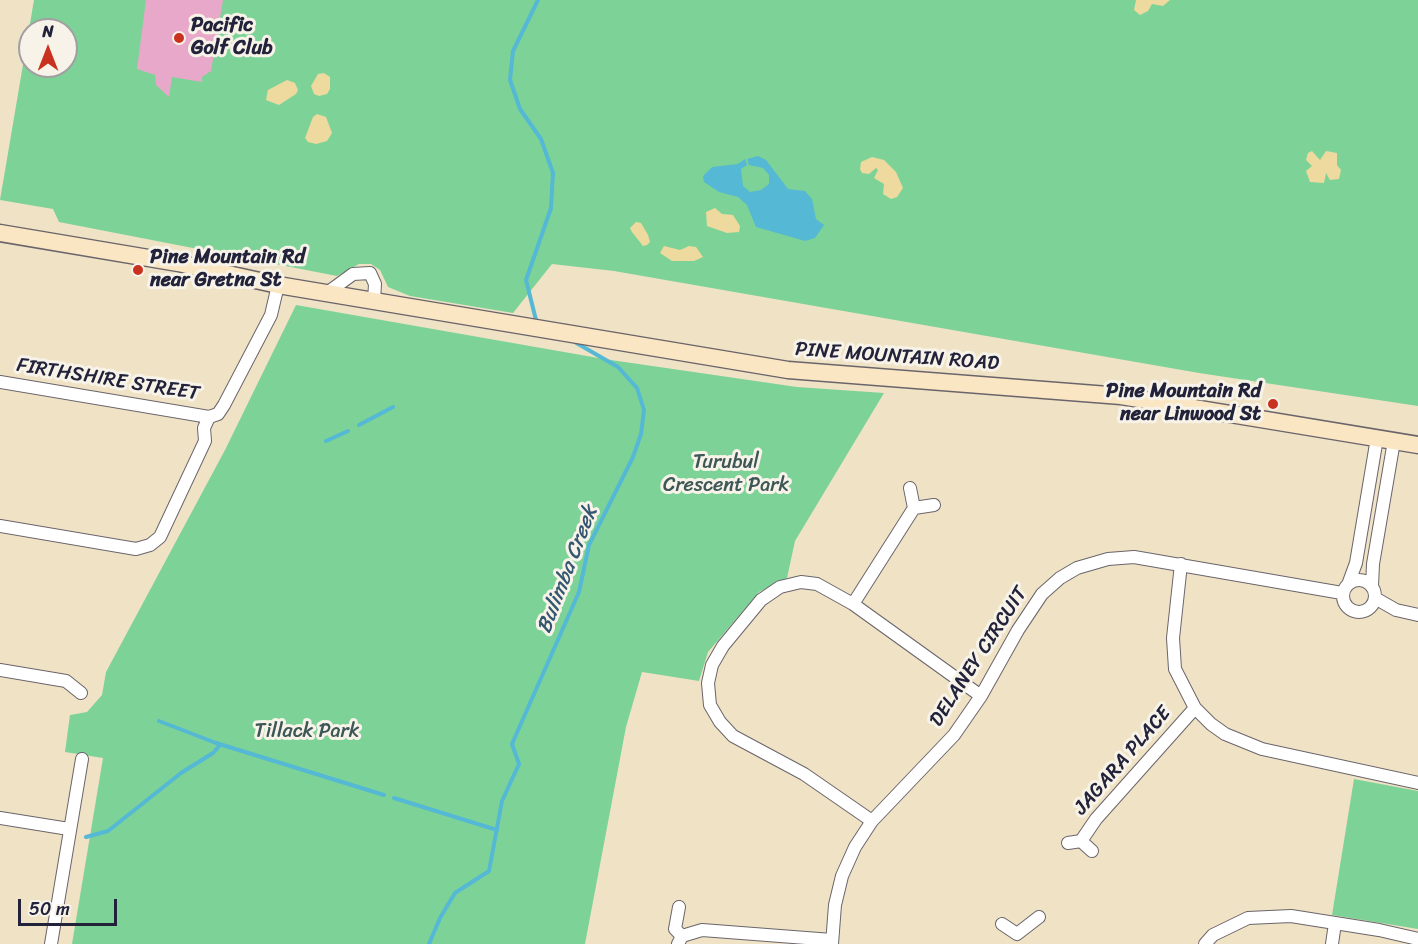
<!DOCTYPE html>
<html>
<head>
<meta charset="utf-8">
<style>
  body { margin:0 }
  #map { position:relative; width:1418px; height:944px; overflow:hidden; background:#f0e2c5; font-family:Sriracha,sans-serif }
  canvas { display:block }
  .north { position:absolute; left:18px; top:18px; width:60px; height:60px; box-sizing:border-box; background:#f7f3e8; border:2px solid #a29fa3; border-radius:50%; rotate:0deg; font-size:16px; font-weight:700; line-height:24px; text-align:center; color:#22223b }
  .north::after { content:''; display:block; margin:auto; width:21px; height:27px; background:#c8321e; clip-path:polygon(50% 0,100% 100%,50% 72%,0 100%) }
  .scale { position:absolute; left:18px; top:899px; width:99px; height:27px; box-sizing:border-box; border:3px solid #22223b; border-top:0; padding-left:8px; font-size:18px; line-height:21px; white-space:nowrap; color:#22223b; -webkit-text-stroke:4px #f7f3e8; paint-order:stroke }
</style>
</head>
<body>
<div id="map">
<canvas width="1418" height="944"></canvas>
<div class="north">N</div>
<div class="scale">50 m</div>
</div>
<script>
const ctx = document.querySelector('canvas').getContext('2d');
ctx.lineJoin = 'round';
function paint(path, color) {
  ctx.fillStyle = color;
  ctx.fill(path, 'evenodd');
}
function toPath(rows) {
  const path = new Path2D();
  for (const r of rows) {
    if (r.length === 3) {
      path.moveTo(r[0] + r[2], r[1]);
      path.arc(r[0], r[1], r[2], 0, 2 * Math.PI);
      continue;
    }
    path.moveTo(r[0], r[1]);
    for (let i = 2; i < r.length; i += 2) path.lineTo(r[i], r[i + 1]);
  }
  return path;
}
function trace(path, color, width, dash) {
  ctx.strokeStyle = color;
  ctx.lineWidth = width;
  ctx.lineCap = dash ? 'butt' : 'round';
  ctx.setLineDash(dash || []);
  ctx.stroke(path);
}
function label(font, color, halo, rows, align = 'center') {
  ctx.font = font + ' Sriracha,sans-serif';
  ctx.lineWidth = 6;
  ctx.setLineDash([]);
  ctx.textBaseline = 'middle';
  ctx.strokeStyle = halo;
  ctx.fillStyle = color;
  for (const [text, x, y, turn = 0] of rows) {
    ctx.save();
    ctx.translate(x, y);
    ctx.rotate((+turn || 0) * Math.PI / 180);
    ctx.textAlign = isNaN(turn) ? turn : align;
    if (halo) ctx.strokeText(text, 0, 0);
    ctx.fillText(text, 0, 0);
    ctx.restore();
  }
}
paint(toPath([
  [34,0,1418,0,1418,406,1199,373,614,271,552,264,513,313,410,296,388,287,380,270,371,264,359,264,337,276,59,222,53,209,0,200],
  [30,30,66,30,66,66,30,66],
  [296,305,604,359,797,387,884,393,795,541,787,578,759,592,708,652,699,681,642,672,626,727,585,944,72,944,103,758,65,752,70,715,87,712,102,695,106,672,225,450],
  [1354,779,1418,791,1418,929,1332,915]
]), '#7dd397');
paint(toPath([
  [1136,0,1170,0,1163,6,1152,4,1148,11,1140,15,1134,10],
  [324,73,330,77,330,89,327,94,319,96,314,94,311,86,318,74],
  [287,80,295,83,298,90,296,94,279,105,266,100,268,90],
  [317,114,326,117,332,133,327,141,316,144,308,142,305,138,313,117],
  [1312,151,1320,160,1326,151,1337,153,1337,165,1341,170,1339,179,1330,180,1326,173,1324,183,1310,182,1306,171,1312,166,1306,160,1308,153],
  [872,157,884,160,896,172,903,188,897,197,891,199,883,194,884,184,874,178,878,170,876,168,869,174,862,173,860,169,861,162],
  [715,208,722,214,733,215,740,226,739,232,727,233,707,226,706,212],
  [636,222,641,223,648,235,650,242,647,245,643,246,632,232,630,228],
  [664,246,680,250,689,246,696,247,703,257,694,261,672,261,660,253]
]), '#eeda9e');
paint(toPath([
  [758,156,766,160,788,189,805,191,812,199,816,219,824,225,815,238,805,241,756,227,747,205,738,197,719,192,704,182,703,176,712,167,738,164,745,159,747,165,741,169,743,186,750,192,761,190,769,184,769,175,763,168,749,165,747,159]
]), '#55b8d4');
trace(toPath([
  [538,0,513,51,510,80,520,109,541,139,553,173,551,208,526,280,536,320,540,322],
  [359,425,393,407],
  [326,441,348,431],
  [159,721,216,743,384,795],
  [394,798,497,830],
  [86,837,108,831,181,773,213,753,220,745],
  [429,944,440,918,455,893,489,871,502,801,519,764,512,744,579,592,589,545,633,457,641,434,644,410,637,388,618,367,573,341]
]), '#55b8d4', 4);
paint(toPath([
  [146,0,223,0,211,71,202,77,202,82,172,77,169,97,156,85,155,75,137,69]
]), '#e8a8c9');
const street = toPath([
  [327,293,353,274,370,273,375,284,374,301],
  [0,382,209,417],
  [910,488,914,508,934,505],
  [0,526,136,549,150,545,160,537,205,441,204,428,209,417,218,414,224,405,271,315,278,285],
  [1181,564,1173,638,1175,669,1195,708,1211,724,1225,734,1262,749,1418,783],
  [1359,596,16],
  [1349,582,1356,563,1377,438],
  [1372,586,1373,564,1394,441],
  [1375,598,1396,610,1418,615],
  [853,604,914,508],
  [0,670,66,681,81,693],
  [0,818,69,829],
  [872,821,804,774,733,736,720,722,710,705,708,683,712,665,723,646,761,600,780,587,801,582,817,584,853,604,981,696],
  [1081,841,1096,819,1195,708],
  [1068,843,1081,841,1092,851],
  [679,907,675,929,682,936],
  [1002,924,1017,934,1039,917],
  [51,944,82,759],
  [678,944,682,936,702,930,832,940],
  [832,944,835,905,842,876,855,847,872,821,954,735,981,696,1018,630,1042,594,1060,578,1077,568,1108,559,1134,557,1342,593],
  [1205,944,1213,935,1248,918,1291,916,1379,930,1418,939],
  [1332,944,1335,923]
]);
const secondary = toPath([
  [0,233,178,263,278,285,788,370,1121,396,1418,445]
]);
trace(street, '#6a656b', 14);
trace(secondary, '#6a656b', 19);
trace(street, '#fff', 12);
trace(secondary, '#fbe6c4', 16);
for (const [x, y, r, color] of [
  [179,38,6,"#c8321e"],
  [138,270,6,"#c8321e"],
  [1273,404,6,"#c8321e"]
]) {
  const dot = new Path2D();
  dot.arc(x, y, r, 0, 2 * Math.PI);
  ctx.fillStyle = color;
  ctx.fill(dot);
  trace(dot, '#f7f3e8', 2);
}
label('bold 20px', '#22223b', '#f7f3e8', [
  ["Pacific",191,26],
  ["Golf Club",191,49],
  ["Pine Mountain Rd",150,258],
  ["near Gretna St",150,281],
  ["Pine Mountain Rd",1261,392,"right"],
  ["near Linwood St",1261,415,"right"]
], 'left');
label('20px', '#22223b', '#f7f3e8', [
  ["PINE MOUNTAIN ROAD",897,357,4],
  ["FIRTHSHIRE STREET",108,380,9],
  ["DELANEY CIRCUIT",979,657,-57],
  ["JAGARA PLACE",1123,761,-49]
]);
label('20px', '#3d5757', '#f7f3e8', [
  ["Turubul",726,463],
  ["Crescent Park",726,486],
  ["Tillack Park",307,732]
]);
label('italic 21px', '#345671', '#f7f3e8', [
  ["Bulimba Creek",568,570,-69]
]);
</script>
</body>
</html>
